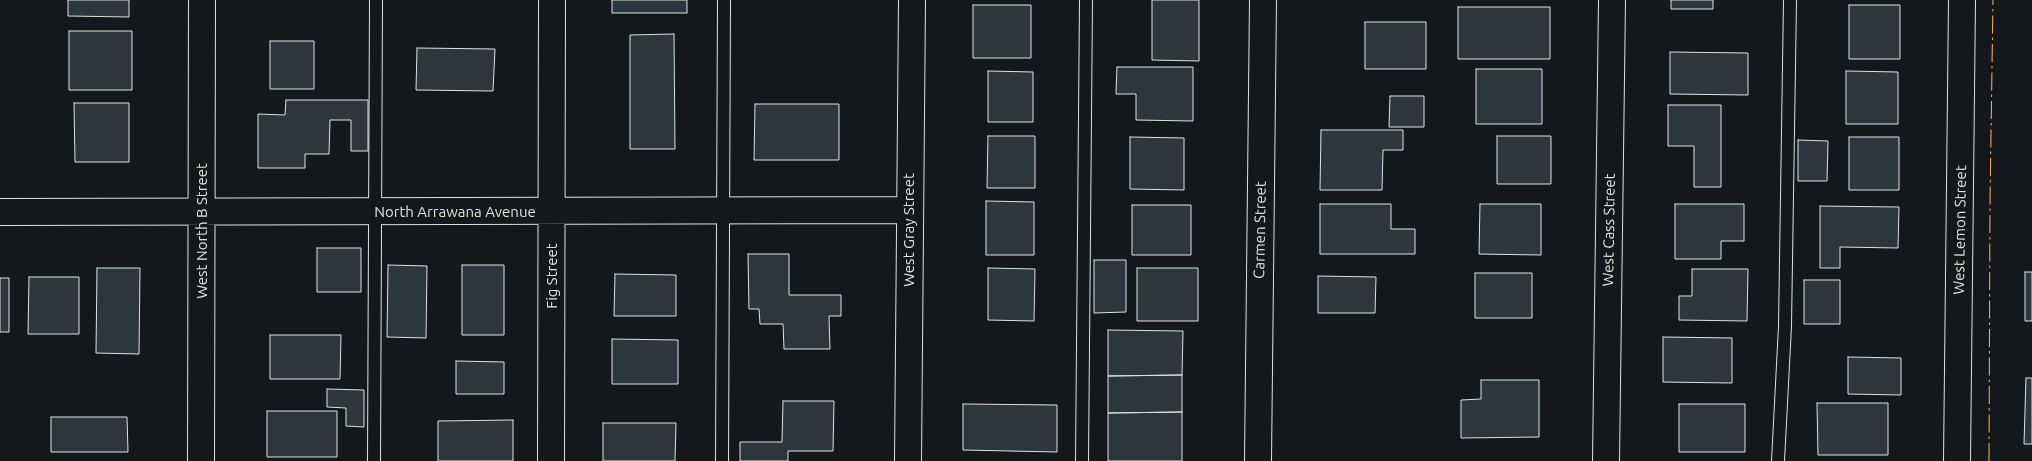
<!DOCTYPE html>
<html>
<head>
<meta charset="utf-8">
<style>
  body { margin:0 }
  canvas { display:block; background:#14181c }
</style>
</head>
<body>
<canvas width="2032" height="461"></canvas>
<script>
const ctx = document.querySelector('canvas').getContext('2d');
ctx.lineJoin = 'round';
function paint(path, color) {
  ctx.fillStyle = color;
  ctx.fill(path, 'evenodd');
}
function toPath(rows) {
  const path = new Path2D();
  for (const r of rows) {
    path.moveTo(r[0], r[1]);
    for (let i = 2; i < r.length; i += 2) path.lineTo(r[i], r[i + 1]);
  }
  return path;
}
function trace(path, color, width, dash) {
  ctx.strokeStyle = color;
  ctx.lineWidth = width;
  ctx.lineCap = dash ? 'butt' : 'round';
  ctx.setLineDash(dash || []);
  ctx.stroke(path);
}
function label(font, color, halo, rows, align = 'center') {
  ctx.font = font + ' Ubuntu,sans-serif';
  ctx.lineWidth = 4;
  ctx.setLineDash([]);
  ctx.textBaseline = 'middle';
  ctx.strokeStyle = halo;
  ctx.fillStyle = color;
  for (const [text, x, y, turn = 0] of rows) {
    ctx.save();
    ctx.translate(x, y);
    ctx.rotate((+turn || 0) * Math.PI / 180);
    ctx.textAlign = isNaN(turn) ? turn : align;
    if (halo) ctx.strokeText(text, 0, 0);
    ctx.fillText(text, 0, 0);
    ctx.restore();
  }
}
const building = toPath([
  [68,0,129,0,129,17,68,16,68,0],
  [612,0,687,0,687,13,612,13,612,0],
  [1152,0,1199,0,1199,61,1152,60,1152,0],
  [1671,0,1713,0,1713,9,1671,9,1671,0],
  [973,5,1031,5,1031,58,973,58,973,5],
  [1849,5,1900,5,1900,59,1849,59,1849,5],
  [1458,7,1550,7,1550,59,1458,59,1458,7],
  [1365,22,1426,22,1426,69,1365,69,1365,22],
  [69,31,132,31,132,90,69,90,69,31],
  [674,34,675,149,630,149,630,35,674,34],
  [270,41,314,41,314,89,270,89,270,41],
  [417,48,495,49,493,91,416,90,417,48],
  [1670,52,1748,53,1748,95,1670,94,1670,52],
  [1117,67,1193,67,1193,121,1136,120,1136,94,1116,94,1117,67],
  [1476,69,1542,69,1542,124,1476,124,1476,69],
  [988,71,1033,72,1033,122,988,122,988,71],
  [1846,71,1898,72,1898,124,1846,124,1846,71],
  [1390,96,1424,96,1424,127,1389,127,1390,96],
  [286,100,368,100,368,151,351,151,351,120,330,120,329,154,305,154,305,168,258,168,258,114,285,115,286,100],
  [74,103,129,103,129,162,75,162,74,103],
  [755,104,839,104,839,160,754,160,755,104],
  [1668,105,1721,105,1721,187,1694,187,1694,146,1668,146,1668,105],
  [1321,130,1403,130,1403,150,1383,150,1382,190,1320,190,1321,130],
  [988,136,1035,136,1035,188,987,188,988,136],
  [1497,136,1551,136,1551,184,1497,184,1497,136],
  [1130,137,1184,138,1184,190,1130,189,1130,137],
  [1849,137,1899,137,1899,190,1849,190,1849,137],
  [1798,140,1828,141,1827,181,1798,181,1798,140],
  [986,201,1034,202,1034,255,986,255,986,201],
  [1320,204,1391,204,1391,229,1415,229,1415,254,1320,254,1320,204],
  [1480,204,1541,204,1541,255,1479,254,1480,204],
  [1675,204,1744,204,1744,241,1721,241,1721,259,1675,259,1675,204],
  [1132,205,1191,205,1191,255,1132,255,1132,205],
  [1820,206,1899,207,1898,248,1840,247,1840,268,1820,268,1820,206],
  [317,248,361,248,361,292,317,292,317,248],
  [748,254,789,254,789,295,841,295,841,316,829,316,830,349,784,349,783,324,760,324,759,309,749,309,748,254],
  [1094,260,1126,260,1126,312,1094,313,1094,260],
  [388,265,427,266,426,338,387,337,388,265],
  [462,265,504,265,504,335,462,335,462,265],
  [97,268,140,268,139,354,96,353,97,268],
  [988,268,1035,269,1034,321,988,320,988,268],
  [1137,268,1198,268,1198,321,1137,321,1137,268],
  [1692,269,1748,269,1747,321,1679,320,1679,296,1692,296,1692,269],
  [2025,272,2032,272,2032,321,2025,321,2025,272],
  [1475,273,1532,273,1532,318,1475,318,1475,273],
  [615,274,676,275,676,316,614,316,615,274],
  [1318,276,1376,277,1375,313,1318,313,1318,276],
  [29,277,79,277,79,334,28,334,29,277],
  [0,278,9,278,9,332,0,332,0,278],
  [1804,280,1840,280,1840,324,1804,324,1804,280],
  [1108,330,1183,331,1182,375,1108,376,1108,330],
  [270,335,341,335,340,379,270,379,270,335],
  [1663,337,1732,338,1732,383,1663,382,1663,337],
  [612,339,678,340,678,384,612,384,612,339],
  [1848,357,1901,358,1901,395,1848,394,1848,357],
  [456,361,504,362,504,394,456,394,456,361],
  [1182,375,1182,412,1108,413,1108,376,1182,375],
  [2026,378,2032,378,2032,444,2024,444,2026,378],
  [1481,380,1539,380,1539,437,1461,438,1461,400,1481,399,1481,380],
  [327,389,364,390,364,427,346,426,346,408,327,407,327,389],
  [783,401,834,401,833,451,788,451,788,461,740,461,740,442,782,442,783,401],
  [1817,403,1888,403,1888,455,1818,455,1817,403],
  [963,404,1057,405,1057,452,963,450,963,404],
  [1679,404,1745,404,1745,452,1679,452,1679,404],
  [267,411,337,411,337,457,267,457,267,411],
  [1182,412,1182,461,1108,461,1108,413,1182,412],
  [51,417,127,417,128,452,51,452,51,417],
  [513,420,513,461,438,461,438,421,513,420],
  [603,423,676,423,675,461,603,461,603,423]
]);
paint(building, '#2c363c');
trace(building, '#d8e6dc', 1);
const service = toPath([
  [374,461,376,0],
  [722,461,724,0],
  [1082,461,1086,0],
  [1778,461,1785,326,1790,0]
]);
const minor = toPath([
  [0,212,909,210],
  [201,461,202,0],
  [551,461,552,0],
  [908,461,912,0],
  [1258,461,1263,0],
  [1606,461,1612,0],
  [1957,461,1962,0]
]);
trace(service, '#d8e6dc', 14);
trace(minor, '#d8e6dc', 28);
trace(service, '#14181c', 12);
trace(minor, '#14181c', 26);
trace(toPath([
  [1989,461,1990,204,1993,0]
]), '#ffb74d', 1, [18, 4, 2.5, 4]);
label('15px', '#d8e6dc', '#14181c', [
  ["North Arrawana Avenue",455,212],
  ["West Gray Street",909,230,-90],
  ["Carmen Street",1260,230,-89],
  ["West Cass Street",1609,230,-89],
  ["West Lemon Street",1960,230,-89],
  ["West North B Street",202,231,-90],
  ["Fig Street",552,276,-90]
]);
</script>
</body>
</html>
